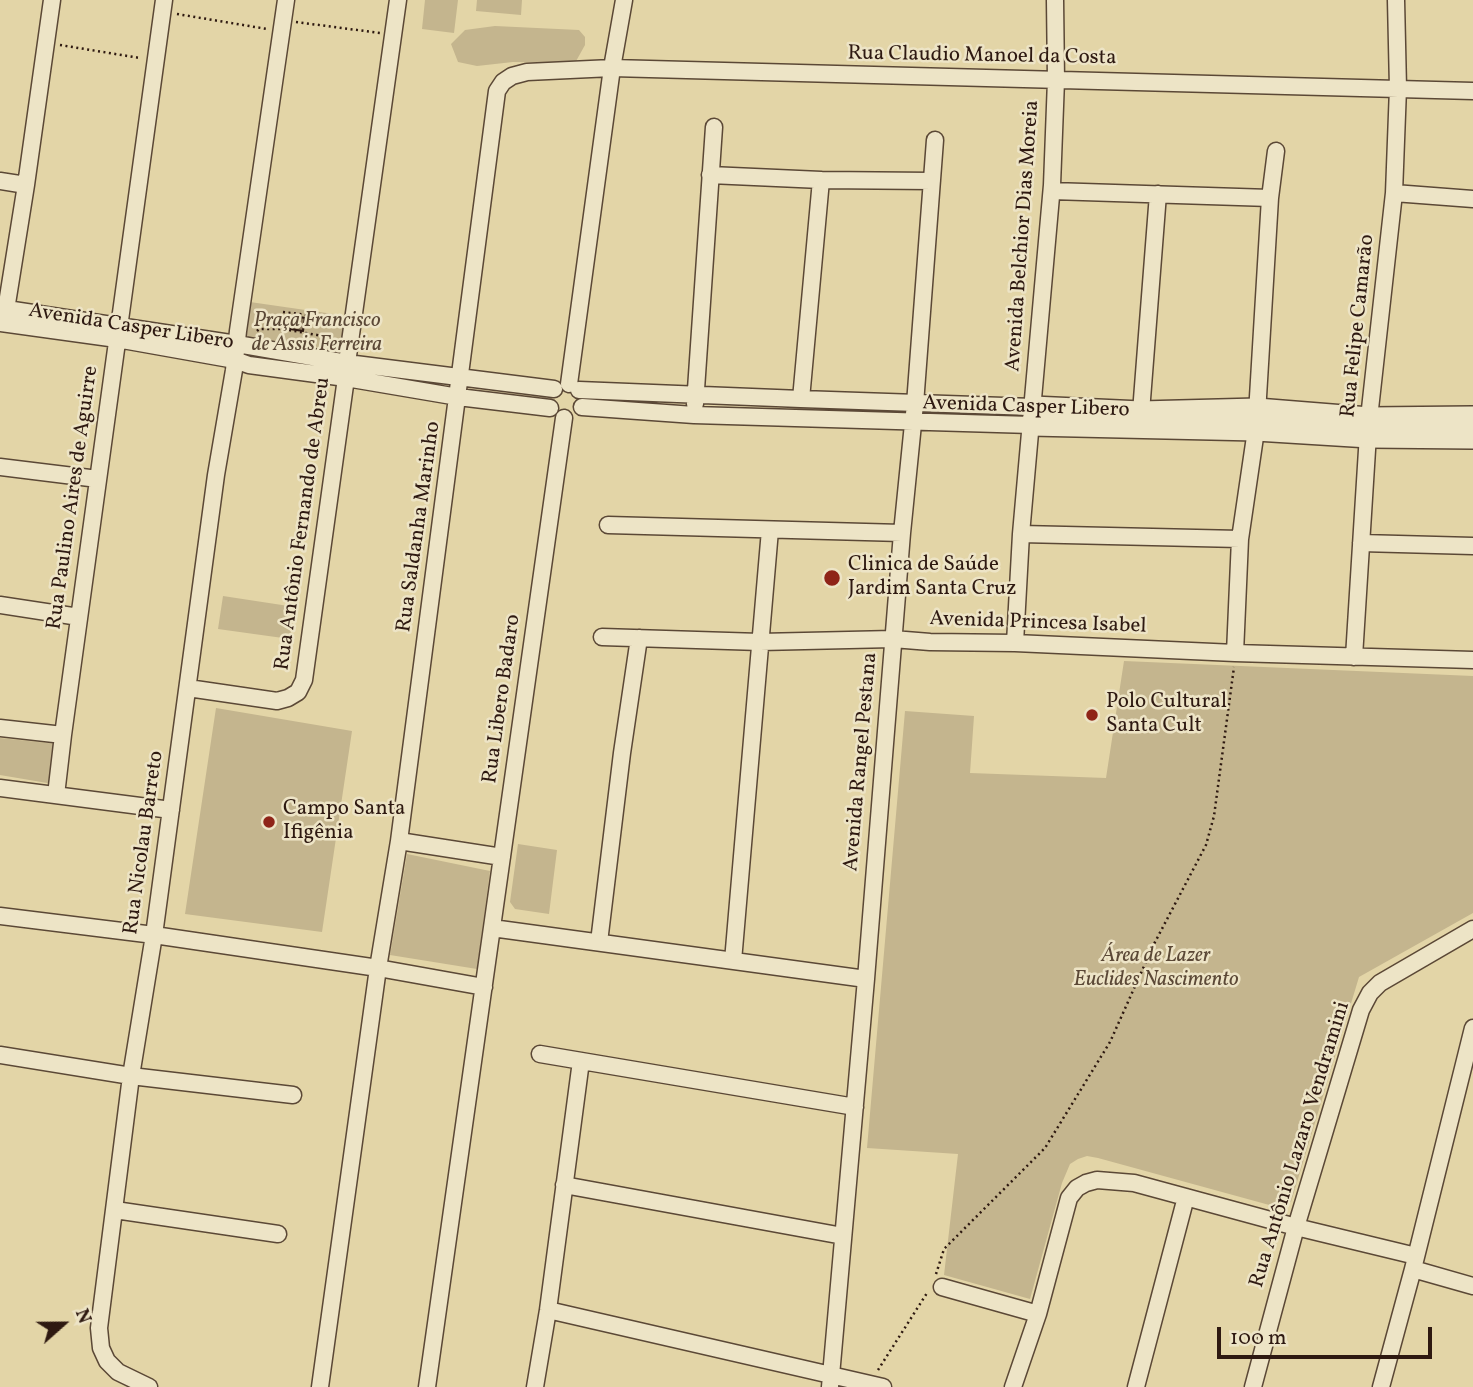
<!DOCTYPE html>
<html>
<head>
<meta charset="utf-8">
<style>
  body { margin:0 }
  #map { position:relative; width:1473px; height:1387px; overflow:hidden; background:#e3d5a7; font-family:Vollkorn,serif }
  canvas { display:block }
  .north { position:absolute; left:28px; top:1289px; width:70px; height:70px; -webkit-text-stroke:5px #ede4c6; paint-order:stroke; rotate:69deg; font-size:19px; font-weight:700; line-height:28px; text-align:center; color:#2e1911 }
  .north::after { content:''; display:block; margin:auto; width:24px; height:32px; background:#2e1911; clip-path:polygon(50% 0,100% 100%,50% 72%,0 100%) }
  .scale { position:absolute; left:1217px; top:1327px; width:215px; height:32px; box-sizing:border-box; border:4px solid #2e1911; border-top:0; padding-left:9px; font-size:21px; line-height:24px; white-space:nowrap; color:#2e1911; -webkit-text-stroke:5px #ede4c6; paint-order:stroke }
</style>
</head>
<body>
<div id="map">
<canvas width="1473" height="1387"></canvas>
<div class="north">N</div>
<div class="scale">100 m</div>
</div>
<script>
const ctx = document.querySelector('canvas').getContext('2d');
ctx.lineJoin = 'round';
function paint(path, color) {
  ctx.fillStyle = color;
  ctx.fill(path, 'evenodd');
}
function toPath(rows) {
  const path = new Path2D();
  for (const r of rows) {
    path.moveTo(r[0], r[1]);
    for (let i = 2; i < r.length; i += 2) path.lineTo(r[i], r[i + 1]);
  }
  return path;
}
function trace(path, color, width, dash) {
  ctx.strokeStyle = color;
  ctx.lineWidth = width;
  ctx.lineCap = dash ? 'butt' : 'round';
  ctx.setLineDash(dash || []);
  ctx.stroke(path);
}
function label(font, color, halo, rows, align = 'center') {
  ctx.font = font + ' Vollkorn,serif';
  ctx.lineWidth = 5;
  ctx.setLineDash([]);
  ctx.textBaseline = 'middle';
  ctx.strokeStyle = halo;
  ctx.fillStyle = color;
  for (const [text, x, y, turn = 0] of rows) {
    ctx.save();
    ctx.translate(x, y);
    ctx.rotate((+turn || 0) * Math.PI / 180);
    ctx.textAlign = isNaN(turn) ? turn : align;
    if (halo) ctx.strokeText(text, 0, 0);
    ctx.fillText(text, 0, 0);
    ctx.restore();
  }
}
paint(toPath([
  [425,0,458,0,454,33,422,29],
  [477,0,522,0,521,15,476,11],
  [495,26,579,30,585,37,585,45,575,63,513,62,477,66,458,62,451,44,465,30],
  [243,301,354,317,347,360,237,344],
  [223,596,295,607,290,639,218,629],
  [1124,661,1473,676,1473,913,1359,977,1291,1202,1273,1206,1098,1158,1087,1156,1078,1159,1070,1164,1062,1183,1030,1299,944,1275,958,1154,867,1148,905,711,974,716,970,773,1106,778],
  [216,708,352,731,322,932,185,914],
  [0,738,57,744,53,784,0,775],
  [518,844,557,850,549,914,515,909,510,902],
  [407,854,490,871,477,969,390,955]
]), '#c4b58e');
paint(toPath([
  [296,315,306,317,304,328,302,329,294,316]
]), '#0003');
const building = toPath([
  [293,316,305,318,303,331,290,329,293,316]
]);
paint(building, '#8c7b5f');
trace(building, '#2e1911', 2);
const minor = toPath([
  [710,175,821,180,932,181],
  [0,181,26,185],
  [1052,191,1270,198],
  [1394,193,1473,199],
  [0,308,237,344,347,363,554,389],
  [5,316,26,185,52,0],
  [0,323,117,339,235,360,249,365,346,378,458,397,550,408],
  [569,384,612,68,624,0],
  [579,390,801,399,1033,407],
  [801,399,821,180],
  [695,404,714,127],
  [582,407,694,415,1031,425],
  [1141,412,1158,194],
  [0,467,98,479],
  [608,525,902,533],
  [1021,534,1240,539],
  [1361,543,1473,546],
  [0,605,79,617],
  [602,637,760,642,893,639,930,642,1015,643,1235,653,1473,660],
  [1015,643,1021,534,1052,185,1056,80,1055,0],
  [1235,653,1240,539,1256,430,1270,198,1276,151],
  [1354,657,1369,418,1394,193,1398,88,1396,0],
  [188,688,277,701,288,698,298,692,304,680,346,378,347,363,398,0],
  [0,728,63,735],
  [0,788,171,810],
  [56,795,63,735,164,0],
  [399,841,502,857],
  [0,916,154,935,378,968,484,987],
  [492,928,866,979],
  [599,942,622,753,639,638],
  [733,961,770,530],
  [540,1054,855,1107],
  [0,1055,131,1076,293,1095],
  [564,1185,843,1236],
  [115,1210,278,1234],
  [1413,1269,1473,1286],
  [942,1287,1038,1314],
  [548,1310,883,1387],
  [149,1387,118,1372,107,1361,101,1348,99,1328,131,1076,154,935,216,475,234,370,238,331,286,0],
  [320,1387,378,968,399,841,497,91,503,82,512,76,527,72,612,68,1473,91],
  [427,1387,564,418],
  [535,1387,548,1310,581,1061],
  [830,1387,866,979,902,533,915,404,935,140],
  [1013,1387,1038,1314,1069,1198,1077,1188,1086,1183,1097,1180,1134,1183,1296,1227,1416,1256],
  [1136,1387,1186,1197],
  [1253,1387,1296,1227,1361,1010,1370,993,1380,983,1473,929],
  [1381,1387,1413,1269,1473,1028]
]);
const tertiary = toPath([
  [1033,407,1141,412,1257,409,1369,418,1473,417],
  [1031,425,1256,430,1369,437,1473,438]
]);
trace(minor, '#5b4836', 19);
trace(tertiary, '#5b4836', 24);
trace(toPath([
  [177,14,267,29],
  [296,22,380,33],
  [60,45,140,58],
  [283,312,340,319],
  [257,331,259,329,283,329,317,335,335,342],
  [936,1274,944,1249,1045,1148,1110,1042,1154,944,1206,845,1214,816,1234,667],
  [878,1370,927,1293]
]), '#2e1911', 2.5, [2, 3.5]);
trace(minor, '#ede4c6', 16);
trace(tertiary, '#ede4c6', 21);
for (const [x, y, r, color] of [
  [832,578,9,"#8f2418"],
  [1092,715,7,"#8f2418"],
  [269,822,7,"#8f2418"]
]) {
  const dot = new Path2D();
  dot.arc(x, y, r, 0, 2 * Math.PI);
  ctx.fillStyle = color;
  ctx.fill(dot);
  trace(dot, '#ede4c6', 2.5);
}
label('21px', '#2e1911', '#ede4c6', [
  ["Rua Claudio Manoel da Costa",982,57,1],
  ["Avenida Belchior Dias Moreia",1024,236,-86],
  ["Rua Felipe Camarão",1359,326,-84],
  ["Avenida Casper Libero",131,328,9],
  ["Avenida Casper Libero",1026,408,2],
  ["Rua Paulino Aires de Aguirre",74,498,-82],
  ["Rua Antônio Fernando de Abreu",304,524,-82],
  ["Rua Saldanha Marinho",420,527,-82],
  ["Avenida Princesa Isabel",1038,624,2],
  ["Rua Libero Badaro",503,699,-82],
  ["Avenida Rangel Pestana",862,762,-85],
  ["Rua Nicolau Barreto",145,843,-82],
  ["Rua Antônio Lazaro Vendramini",1301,1145,-73]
]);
label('italic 21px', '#5b4836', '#ede4c6', [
  ["Praça Francisco",317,322],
  ["de Assis Ferreira",317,346],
  ["Área de Lazer",1156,957],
  ["Euclides Nascimento",1156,981]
]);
label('21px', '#2e1911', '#ede4c6', [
  ["Clinica de Saúde",848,566],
  ["Jardim Santa Cruz",848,590],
  ["Polo Cultural",1106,703],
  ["Santa Cult",1106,727],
  ["Campo Santa",283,810],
  ["Ifigênia",283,834]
], 'left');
</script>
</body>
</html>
